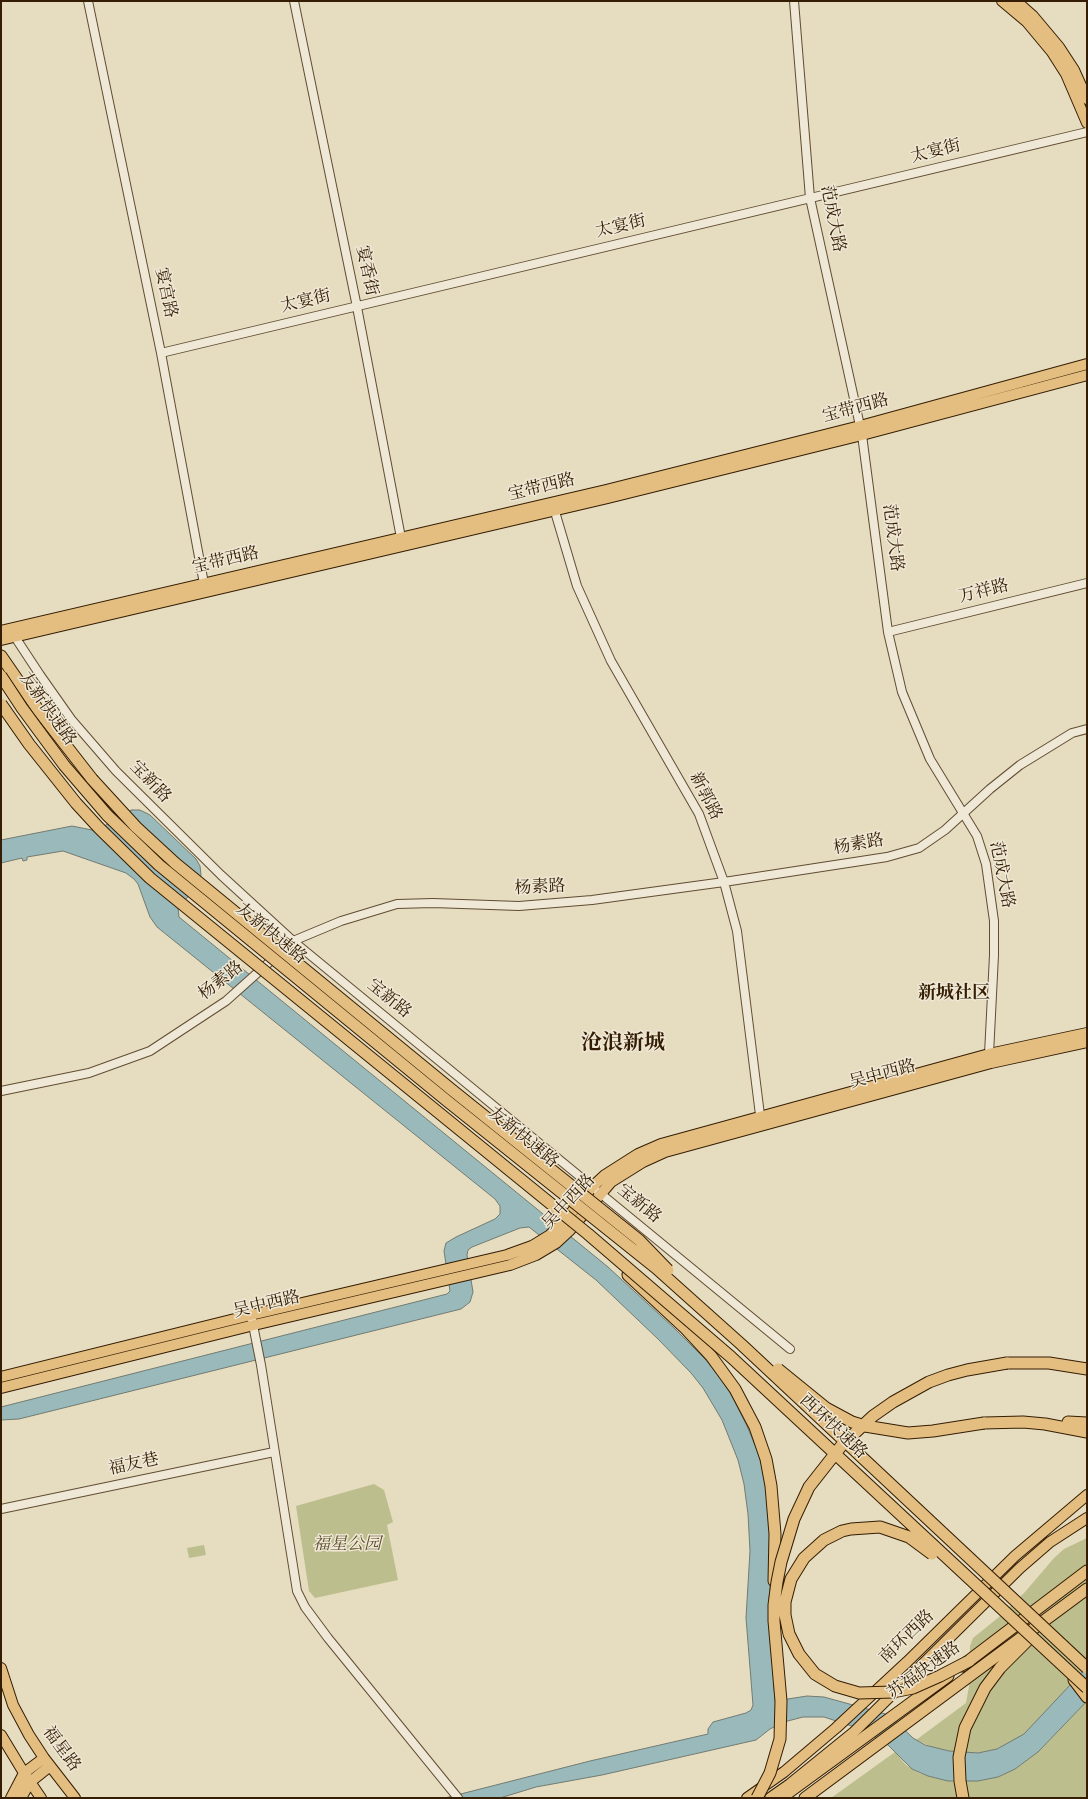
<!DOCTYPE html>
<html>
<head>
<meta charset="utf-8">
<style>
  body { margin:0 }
  #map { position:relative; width:1088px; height:1799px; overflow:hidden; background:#e6dcc0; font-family:"Sorts Mill Goudy",serif }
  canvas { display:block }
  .frame { position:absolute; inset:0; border:2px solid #341d02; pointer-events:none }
</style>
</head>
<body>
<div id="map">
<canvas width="1088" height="1799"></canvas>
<div class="frame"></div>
</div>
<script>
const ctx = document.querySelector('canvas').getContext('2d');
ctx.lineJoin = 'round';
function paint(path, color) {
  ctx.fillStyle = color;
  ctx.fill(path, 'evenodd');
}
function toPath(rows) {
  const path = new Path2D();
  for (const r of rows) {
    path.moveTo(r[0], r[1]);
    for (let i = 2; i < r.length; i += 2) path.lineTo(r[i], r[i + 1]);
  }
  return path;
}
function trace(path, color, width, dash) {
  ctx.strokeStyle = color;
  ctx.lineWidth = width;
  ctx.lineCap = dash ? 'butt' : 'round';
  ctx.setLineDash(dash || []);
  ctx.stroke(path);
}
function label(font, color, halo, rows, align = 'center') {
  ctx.font = font + ' "Sorts Mill Goudy","Noto Serif SC",serif';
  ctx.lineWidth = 3;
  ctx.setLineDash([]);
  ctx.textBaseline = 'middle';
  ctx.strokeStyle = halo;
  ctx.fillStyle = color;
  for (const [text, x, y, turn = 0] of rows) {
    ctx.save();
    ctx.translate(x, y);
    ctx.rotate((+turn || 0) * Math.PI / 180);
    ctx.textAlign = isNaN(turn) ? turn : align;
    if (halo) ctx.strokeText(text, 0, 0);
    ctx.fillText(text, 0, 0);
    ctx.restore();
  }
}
paint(toPath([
  [374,1484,384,1490,393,1522,387,1525,398,1580,315,1598,309,1591,296,1506],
  [1087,1538,1087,1667,1030,1729,1016,1740,997,1749,978,1753,963,1753,937,1749,916,1740,966,1703,969,1686,970,1646,973,1638,999,1617,1025,1592,1054,1558,1064,1549],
  [204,1545,206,1555,189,1558,187,1548],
  [1087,1701,1087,1798,831,1798,895,1752,906,1765,919,1773,939,1779,955,1782,984,1780,998,1777,1015,1769,1038,1752]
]), '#bdbe8d');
const water = toPath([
  [132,810,140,810,150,815,196,859,200,866,201,875,199,884,178,908,179,917,608,1267,674,1328,706,1360,721,1379,732,1396,747,1426,759,1455,766,1481,772,1568,769,1598,770,1628,775,1701,807,1696,824,1697,889,1715,913,1738,925,1745,949,1751,978,1753,997,1749,1024,1734,1087,1667,1087,1701,1038,1752,1015,1769,998,1777,978,1781,948,1781,928,1776,912,1769,888,1745,864,1730,824,1717,803,1717,784,1722,770,1729,756,1740,602,1775,536,1787,500,1798,445,1798,590,1761,708,1734,708,1729,713,1722,746,1713,751,1710,753,1705,746,1618,750,1551,748,1514,744,1484,738,1460,722,1420,703,1388,691,1373,658,1339,596,1280,529,1227,520,1228,472,1247,468,1250,467,1255,473,1292,470,1302,461,1309,19,1419,1,1420,1,1407,447,1294,450,1291,444,1251,446,1243,456,1237,495,1219,500,1214,500,1206,495,1199,157,927,150,917,138,884,134,879,126,873,63,851,27,857,27,860,23,861,22,858,1,863,1,840,72,826,97,831,124,813,132,810]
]);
paint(water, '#99b9bb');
trace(water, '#717b71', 1);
const minor = toPath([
  [88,1,161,353,205,589],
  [294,1,357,307,402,543],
  [794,1,810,198,862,435,888,632,902,692,930,759,977,836,986,864,994,921,994,955,989,1054,990,1059],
  [161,353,1087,132],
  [553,505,577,586,611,661,699,814,724,882,737,931,761,1123],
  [14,632,15,637,40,675,71,719,116,771,221,875,293,941,790,1349],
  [888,632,1087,583],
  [1,1091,89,1073,150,1051,226,1001,293,941,341,921,397,904,433,903,519,906,592,900,724,882,887,857,919,848,945,830,990,789,1020,765,1072,733,1087,729],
  [252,1320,261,1365,297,1591,305,1607,328,1638,458,1798],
  [1,1509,274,1452]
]);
const major = toPath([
  [1002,1,1027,22,1052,52,1066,74,1087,123],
  [1016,1,1033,16,1059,47,1074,70,1087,99],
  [1,631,606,490,860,426,1087,364],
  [1,640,608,498,862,435,1087,375],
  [1,1377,251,1315,507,1255,532,1246,550,1235,563,1223,592,1187,605,1175,638,1154,661,1144,989,1054,1087,1033],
  [1,1388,254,1325,510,1265,536,1255,556,1243,570,1230,611,1182,643,1162,665,1152,991,1063,1087,1042],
  [1,1668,13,1705,29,1735,44,1758,75,1798],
  [1,1735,24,1773,41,1798],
  [11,1798,24,1773,44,1758],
  [21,1798,30,1782,50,1766],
  [747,1798,784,1772,836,1728,907,1662,1015,1556,1087,1495],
  [770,1798,790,1784,853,1733,1020,1568,1050,1542,1087,1518]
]);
const highway = toPath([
  [1,656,39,711,92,779],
  [628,1275,686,1329,711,1356,735,1389,755,1427,766,1459,771,1486,775,1534,774,1581],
  [1007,1363,1049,1363,1087,1369],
  [1068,1422,1087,1423],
  [984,1423,1023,1422,1045,1424,1087,1432],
  [962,1666,1087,1571],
  [1074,1680,1087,1697],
  [781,1798,948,1676],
  [805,1798,1087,1589],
  [963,1798,960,1781,959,1757,965,1728,985,1688,1000,1668,1027,1641]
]);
trace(minor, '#604d32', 10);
trace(major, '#341d02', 12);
trace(highway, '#341d02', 13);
trace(minor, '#efe8d6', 8);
trace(major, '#e3be80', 10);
trace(highway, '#e3be80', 11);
const highwayBridge = toPath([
  [1,676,22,708,64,765,107,815,159,865,446,1100,656,1268,742,1345,1087,1668],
  [1,704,29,744,76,803,99,828,150,878,588,1234,731,1357,1087,1688],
  [92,779,136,827,175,863,452,1090,639,1240,668,1270],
  [778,1369,826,1408,852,1422,865,1426,908,1433,933,1431,984,1423],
  [932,1554,909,1537,880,1527,851,1529,842,1531,824,1540,804,1558,791,1579,785,1602,785,1615,789,1634,799,1654,815,1674,835,1686,859,1693,893,1692,913,1688,940,1676,969,1661],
  [757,1798,770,1773,780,1739,781,1701,774,1621,774,1605,777,1582,781,1562,794,1519,809,1487,842,1445,873,1416,893,1402,929,1382,948,1375,967,1370,1007,1363]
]);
trace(highwayBridge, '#341d02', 13, []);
trace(highwayBridge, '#e3be80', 11);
label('17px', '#341d02', '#efe8d6', [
  ["太宴街",936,153,-14],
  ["范成大路",831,219,79],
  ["太宴街",621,228,-13],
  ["宴香街",365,271,78],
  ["宴宫路",164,293,78],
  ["太宴街",306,303,-13],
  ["宝带西路",856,410,-15],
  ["宝带西路",542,489,-14],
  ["范成大路",891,538,83],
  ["宝带西路",226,562,-13],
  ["万祥路",984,593,-14],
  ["友新快速路",46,710,55],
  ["宝新路",149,783,46],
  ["新郭路",704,797,63],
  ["杨素路",859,846,-10],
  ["范成大路",1000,875,79],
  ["杨素路",540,889,-3],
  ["友新快速路",270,935,39],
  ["杨素路",222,982,-38],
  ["宝新路",388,1000,39],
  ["吴中西路",883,1076,-15],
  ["友新快速路",522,1139,39],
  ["吴中西路",570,1203,-47],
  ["宝新路",638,1205,39],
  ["吴中西路",267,1306,-13],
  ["西环快速路",832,1428,43],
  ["福友巷",134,1466,-12],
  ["南环西路",908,1638,-44],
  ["苏福快速路",925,1672,-36],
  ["福星路",60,1750,54]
]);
label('italic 17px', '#5d4d2c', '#efe8d6', [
  ["福星公园",347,1546]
]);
label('bold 18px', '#341d02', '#efe8d6', [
  ["新城社区",954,995]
]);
label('bold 21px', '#341d02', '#efe8d6', [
  ["沧浪新城",623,1045]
]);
</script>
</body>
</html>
